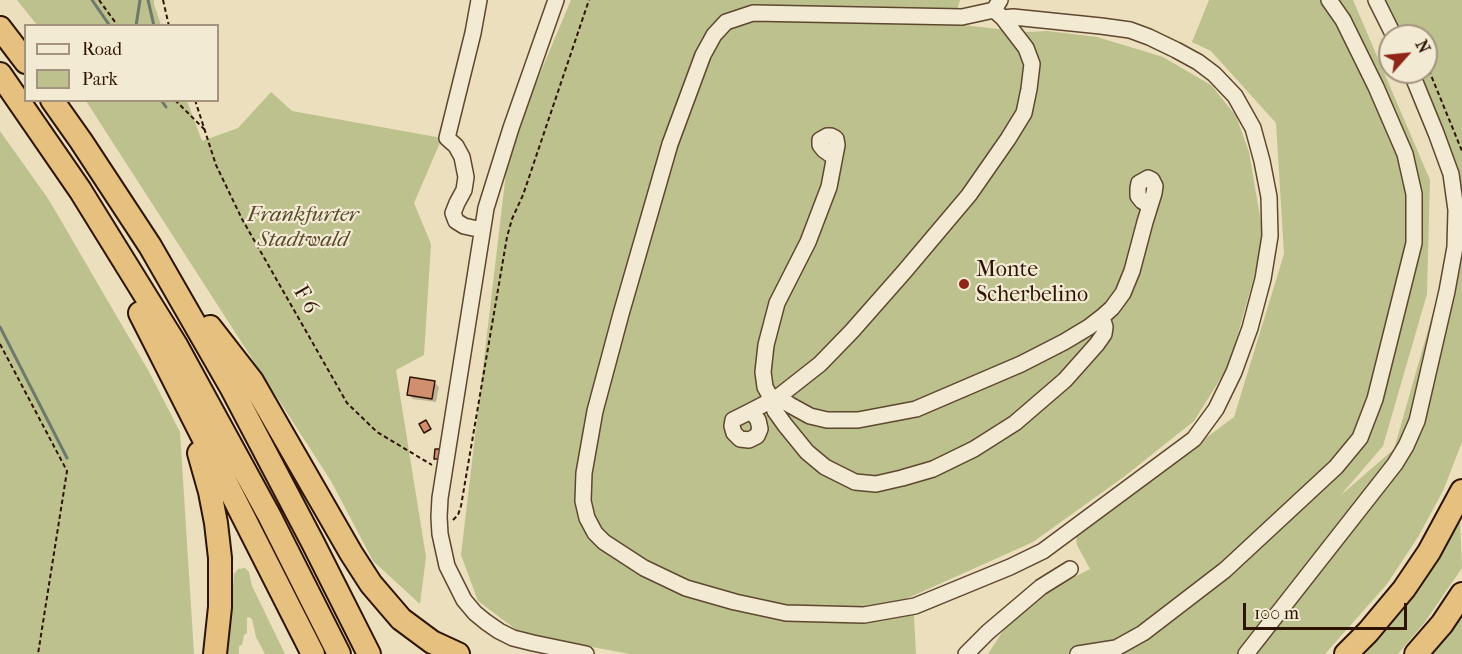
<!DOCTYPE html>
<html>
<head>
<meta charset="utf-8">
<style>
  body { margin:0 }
  #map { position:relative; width:1462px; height:654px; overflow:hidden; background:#ecdfbd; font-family:"IM FELL French Canon",serif }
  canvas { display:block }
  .legend { position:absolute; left:24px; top:24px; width:195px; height:78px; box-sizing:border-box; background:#f3ead4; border:2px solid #a4947f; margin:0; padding:8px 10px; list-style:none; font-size:18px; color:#2e1400 }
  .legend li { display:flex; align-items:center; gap:12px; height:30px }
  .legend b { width:30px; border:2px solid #a4947f }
  .north { position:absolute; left:1378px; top:24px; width:60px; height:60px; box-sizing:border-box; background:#f3ead4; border:2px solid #a4947f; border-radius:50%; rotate:63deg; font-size:16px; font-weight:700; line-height:24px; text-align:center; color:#2e1400 }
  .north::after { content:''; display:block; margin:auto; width:21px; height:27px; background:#8f2418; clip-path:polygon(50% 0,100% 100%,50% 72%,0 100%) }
  .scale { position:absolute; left:1243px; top:603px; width:164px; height:27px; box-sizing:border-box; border:3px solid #2e1400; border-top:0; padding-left:8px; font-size:18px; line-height:21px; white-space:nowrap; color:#2e1400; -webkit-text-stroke:4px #f3ead4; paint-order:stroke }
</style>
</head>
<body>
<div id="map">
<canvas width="1462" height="654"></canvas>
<ul class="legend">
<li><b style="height:8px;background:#f3ead4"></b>Road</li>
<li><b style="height:16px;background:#bcc18e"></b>Park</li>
</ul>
<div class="north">N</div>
<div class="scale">100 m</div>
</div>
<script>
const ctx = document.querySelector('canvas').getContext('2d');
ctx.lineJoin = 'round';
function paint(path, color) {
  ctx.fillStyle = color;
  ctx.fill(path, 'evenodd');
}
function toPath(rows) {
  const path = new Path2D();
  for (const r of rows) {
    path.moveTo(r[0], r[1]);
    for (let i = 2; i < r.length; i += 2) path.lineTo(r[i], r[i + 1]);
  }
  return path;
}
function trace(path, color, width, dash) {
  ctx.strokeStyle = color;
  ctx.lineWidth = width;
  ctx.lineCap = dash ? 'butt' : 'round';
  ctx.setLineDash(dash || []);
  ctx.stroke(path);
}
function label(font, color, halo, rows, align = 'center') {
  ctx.font = font + ' "IM FELL French Canon",serif';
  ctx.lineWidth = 4.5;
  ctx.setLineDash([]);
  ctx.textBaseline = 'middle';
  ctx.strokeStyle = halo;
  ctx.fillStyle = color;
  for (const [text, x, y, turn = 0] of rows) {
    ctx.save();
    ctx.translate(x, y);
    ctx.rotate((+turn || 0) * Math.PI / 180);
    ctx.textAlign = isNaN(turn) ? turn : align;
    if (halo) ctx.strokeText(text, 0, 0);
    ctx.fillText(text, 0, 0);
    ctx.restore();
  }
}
paint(toPath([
  [17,0,154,0,154,4,161,25,37,25],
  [571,0,960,0,953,24,1026,32,1048,31,1097,37,1163,57,1211,85,1236,116,1249,152,1263,234,1254,277,1229,365,1194,421,1125,476,1033,542,897,603,914,615,916,654,630,654,522,634,478,601,461,555,509,147],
  [1209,0,1353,0,1430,180,1427,294,1383,446,1340,496,1394,449,1454,239,1453,183,1408,72,1426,72,1426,36,1394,36,1377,0,1462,0,1462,442,1443,491,1418,537,1387,584,1325,654,988,654,1019,606,1090,569,1077,545,1076,535,1234,417,1284,254,1276,123,1211,51,1192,42],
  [271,92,292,111,442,138,414,203,431,244,424,355,396,370,426,557,420,604,373,561,331,481,86,101,187,101,202,141,238,128],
  [0,131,49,200,148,370,180,432,194,654,0,654],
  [1461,500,1460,518,1462,568,1425,622,1398,654,1358,654,1374,640,1439,559],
  [245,568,249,572,252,586,285,654,265,654,256,637,252,619,249,617,247,618,247,633,244,635,242,645,239,646,239,654,227,654,234,574,238,569],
  [1462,611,1462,654,1428,654]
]), '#bcc18e');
paint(toPath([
  [435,383,439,387,436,402,413,399,408,394]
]), '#0003');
trace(toPath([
  [92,0,110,26],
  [148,0,154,26],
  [136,26,140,0],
  [161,100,166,107],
  [0,327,67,458]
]), '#6e796d', 3);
const building = toPath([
  [410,377,435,381,432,399,407,395,410,377],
  [426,420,431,429,424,433,419,424,426,420],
  [435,449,440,449,440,459,434,459,435,449]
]);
paint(building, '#d08f6f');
trace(building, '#2e1400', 1.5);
const minor = toPath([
  [479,0,473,33,447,138,456,146,462,157,466,177,464,190,457,203,453,213,456,221,464,226,482,230],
  [556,0,511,128,486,208,440,498,439,517,440,534,447,566,464,600,475,613,486,622,499,631,513,638,533,643,586,654],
  [1376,0,1394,36],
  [994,10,1003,18,1013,17,1101,26,1130,30,1149,37,1176,50,1198,62,1214,74,1235,96,1253,128,1262,161,1269,197,1270,236,1263,279,1250,328,1234,372,1216,409,1194,439,1043,551,1010,567,915,606,864,615,786,613,735,602,686,588,644,568,604,542,595,533,587,518,583,501,584,473,595,411,621,314,670,144,703,55,714,35,726,22,753,13,962,17,994,10,1000,0],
  [834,157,824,150,820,145,820,140,827,136,831,136,835,138,836,139,837,145,829,187,808,242,777,303,766,345,763,372,765,387,772,400,775,411,785,425,807,452,825,467,855,482,876,484,902,478,933,469,974,449,1015,423,1065,380,1097,344,1104,334,1105,327,1102,317],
  [778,397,790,405,810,416,827,420,858,420,916,409,1021,364,1064,342,1089,327,1102,317,1112,308,1123,293,1132,271,1145,222,1154,193,1155,186,1152,180,1148,178,1139,183,1138,188,1138,196,1142,201,1150,206],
  [751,411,733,420,732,426,734,433,740,439,749,440,757,436,760,429,758,420,751,411,778,397,820,364,852,331,904,272,969,195,1008,139,1024,113,1029,89,1032,64,1026,48,1003,18],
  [966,654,988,632,1041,587,1070,569],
  [1078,654,1116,648,1143,633,1225,570,1336,467,1360,438,1375,399,1414,243,1414,194,1405,154,1376,87,1343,20,1329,0],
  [1246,654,1395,464,1406,446,1417,421,1447,291,1455,247,1456,210,1451,174,1436,133,1411,72]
]);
const highway = toPath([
  [0,28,26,62],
  [0,74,80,190,176,345,270,517,339,654],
  [52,100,81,141,150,246,231,387,313,543,369,654],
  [140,313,313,654],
  [210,327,252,381,351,553,371,584,401,619,432,642,458,654],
  [199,453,210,492,216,523,220,558,220,607,215,654],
  [1346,654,1368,632,1404,589,1429,552,1462,491],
  [1416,654,1442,624,1462,594]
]);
trace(minor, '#5e472f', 18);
trace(highway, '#2e1400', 26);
trace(toPath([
  [99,0,118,26],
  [163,0,169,26],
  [1426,63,1462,151],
  [175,100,205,130],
  [195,100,216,165,242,219,347,403,377,432,432,465],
  [0,344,67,471,38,654],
  [453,520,458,515,461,506,507,237,512,219,523,195,589,0]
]), '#2e1400', 2, [4.5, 3]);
trace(minor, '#f3ead4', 15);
trace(highway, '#e6c07e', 22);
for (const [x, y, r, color] of [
  [964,284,6,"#8f2418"]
]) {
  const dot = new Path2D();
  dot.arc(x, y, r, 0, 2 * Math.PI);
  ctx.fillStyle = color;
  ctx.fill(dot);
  trace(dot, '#f3ead4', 2);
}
label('italic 22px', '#59482b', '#f3ead4', [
  ["Frankfurter",303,216],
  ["Stadtwald",303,241]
]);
label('22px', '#2e1400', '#f3ead4', [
  ["Monte",976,271],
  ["Scherbelino",976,296]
], 'left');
label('22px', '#2e1400', '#f3ead4', [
  ["F 6",305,300,60]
]);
</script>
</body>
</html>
